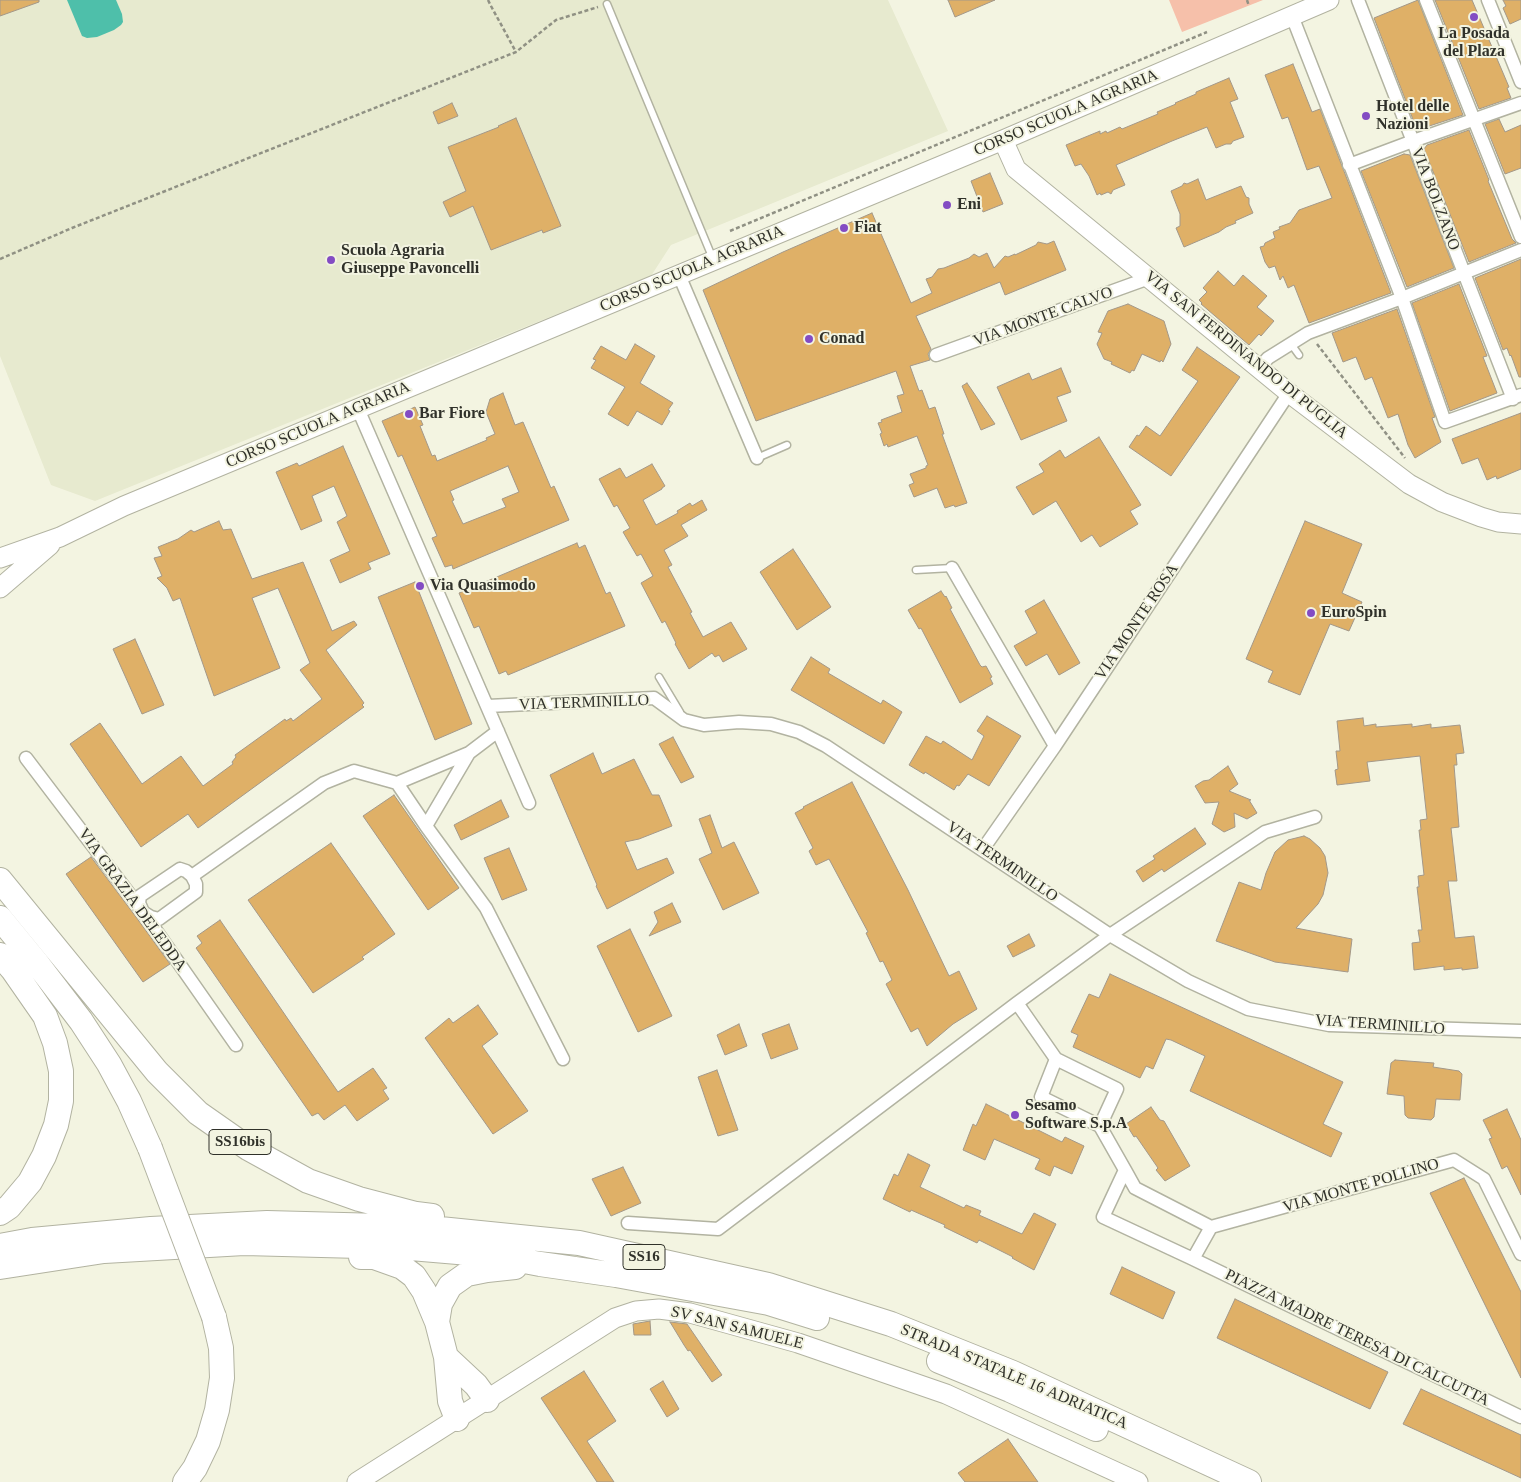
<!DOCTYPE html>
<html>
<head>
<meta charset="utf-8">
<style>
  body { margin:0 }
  canvas { display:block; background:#f3f4e1 }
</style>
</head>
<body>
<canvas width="1521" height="1482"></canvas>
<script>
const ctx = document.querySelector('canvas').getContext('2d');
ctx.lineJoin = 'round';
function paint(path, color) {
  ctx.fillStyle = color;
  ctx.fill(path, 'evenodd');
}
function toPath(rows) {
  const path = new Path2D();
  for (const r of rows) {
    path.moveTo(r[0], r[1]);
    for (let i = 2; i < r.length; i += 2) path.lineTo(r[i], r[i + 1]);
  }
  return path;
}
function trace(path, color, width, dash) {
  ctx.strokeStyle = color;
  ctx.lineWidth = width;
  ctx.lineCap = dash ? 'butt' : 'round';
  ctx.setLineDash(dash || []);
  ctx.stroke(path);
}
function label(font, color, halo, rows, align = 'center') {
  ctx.font = font + ' Georgia,serif';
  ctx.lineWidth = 4;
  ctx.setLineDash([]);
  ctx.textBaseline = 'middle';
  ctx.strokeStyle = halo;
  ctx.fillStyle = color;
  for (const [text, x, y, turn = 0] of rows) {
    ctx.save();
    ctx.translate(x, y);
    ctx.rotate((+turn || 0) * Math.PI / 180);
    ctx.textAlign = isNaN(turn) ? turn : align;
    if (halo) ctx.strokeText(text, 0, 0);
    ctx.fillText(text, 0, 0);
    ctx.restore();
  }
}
paint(toPath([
  [0,0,888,0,948,131,671,245,651,276,95,501,51,485,0,356]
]), '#e7eacf');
paint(toPath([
  [1169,0,1263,0,1182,32]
]), '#f6c0aa');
paint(toPath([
  [67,0,116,0,122,14,123,22,121,25,114,30,97,37,87,38,82,36]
]), '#4ebfaa');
const building = toPath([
  [0,0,39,0,39,2,0,16,0,0],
  [948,0,995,0,955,17,948,0],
  [1418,0,1463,115,1417,130,1374,18,1418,0],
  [1435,0,1472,0,1509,87,1507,88,1511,98,1479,109,1435,0],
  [1503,0,1521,0,1521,19,1510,24,1503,8,1506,6,1503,0],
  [1293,64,1312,112,1320,109,1391,293,1309,323,1294,285,1288,288,1283,276,1280,280,1275,266,1269,268,1265,262,1260,247,1264,246,1265,243,1275,238,1273,232,1280,229,1279,227,1290,223,1299,210,1332,198,1319,166,1307,170,1288,117,1282,119,1265,75,1293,64],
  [1229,78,1238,99,1230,102,1244,137,1233,141,1231,144,1226,144,1216,148,1207,127,1172,141,1116,165,1125,185,1113,190,1111,194,1108,192,1101,195,1100,193,1097,195,1089,176,1081,164,1075,166,1066,145,1100,131,1100,134,1106,131,1107,133,1120,127,1122,129,1158,114,1157,112,1176,104,1175,103,1196,94,1196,92,1229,78],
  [452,103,458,116,438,124,433,112,452,103],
  [516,118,561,226,543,233,542,230,491,250,473,206,450,217,443,202,466,191,448,147,499,127,498,126,516,118],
  [1499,119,1505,132,1521,125,1521,168,1505,174,1485,124,1499,119],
  [1469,130,1489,180,1488,181,1512,239,1516,243,1469,262,1424,149,1427,145,1469,130],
  [1404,154,1410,155,1454,268,1407,287,1361,171,1404,154],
  [990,173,1003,204,983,212,971,181,990,173],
  [1198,179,1206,200,1241,186,1246,197,1249,198,1249,204,1253,213,1235,221,1236,223,1226,227,1219,232,1184,247,1176,228,1180,226,1180,214,1171,191,1182,186,1184,183,1187,184,1198,179],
  [872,213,911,303,932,293,926,279,932,277,938,269,944,268,969,258,974,254,979,257,987,253,994,268,1005,256,1008,257,1015,254,1015,255,1036,245,1038,242,1047,244,1054,241,1066,270,1005,295,1000,282,916,316,931,349,928,354,930,360,910,366,919,391,922,390,929,409,935,407,944,434,942,434,967,503,955,507,954,505,945,508,937,488,914,497,909,485,914,483,910,474,926,468,926,466,928,465,917,436,888,447,887,444,884,446,880,434,882,433,878,423,882,422,881,420,902,412,897,396,904,394,896,371,756,421,703,290,783,252,872,213],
  [1521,259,1521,377,1519,377,1511,355,1510,356,1507,348,1503,350,1475,278,1521,259],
  [1218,271,1234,286,1243,275,1267,296,1257,307,1274,321,1261,336,1259,334,1249,345,1201,304,1202,303,1199,300,1207,292,1203,288,1218,271],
  [1459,284,1487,356,1483,357,1497,393,1450,411,1412,303,1459,284],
  [1128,304,1164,321,1171,344,1163,362,1161,360,1160,362,1142,354,1134,371,1132,370,1130,373,1111,364,1112,362,1104,359,1097,344,1102,333,1098,332,1108,311,1128,304],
  [1397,309,1435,417,1432,418,1441,442,1415,458,1408,445,1398,414,1388,418,1372,377,1365,380,1356,357,1343,362,1332,333,1397,309],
  [635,344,655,356,640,383,673,403,668,410,670,411,662,425,637,411,628,426,608,414,625,387,591,368,596,360,593,359,601,346,626,360,635,344],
  [1197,347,1240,377,1171,476,1129,447,1137,435,1139,436,1146,426,1160,436,1198,381,1182,370,1197,347],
  [1061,368,1071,392,1057,397,1067,421,1021,440,997,387,1029,373,1032,380,1061,368],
  [967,383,995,424,981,430,962,386,967,383],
  [503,393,515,425,523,422,551,488,554,486,569,520,453,569,452,565,445,567,432,538,437,536,402,455,398,457,382,421,415,407,423,425,420,426,432,456,435,455,437,461,487,440,486,438,495,434,486,412,490,399,503,393],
  [508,466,519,492,502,499,506,507,463,524,452,501,454,500,450,491,508,466],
  [1521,413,1521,469,1497,479,1496,476,1487,480,1478,458,1462,464,1452,439,1521,413],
  [1099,437,1141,505,1130,511,1138,524,1100,547,1092,535,1081,542,1056,501,1033,515,1016,487,1044,472,1039,464,1060,450,1065,458,1099,437],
  [343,446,390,554,368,563,371,569,340,583,330,560,350,551,337,522,347,516,334,486,312,496,322,521,301,530,276,472,297,463,299,466,343,446],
  [652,464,665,486,662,488,662,489,643,500,656,525,678,513,677,511,690,503,692,506,702,500,707,510,681,525,688,536,664,550,672,565,668,567,692,612,690,613,703,637,731,622,747,649,723,662,719,655,715,657,712,653,689,669,675,644,676,643,665,621,662,623,641,583,653,576,641,554,637,556,623,532,630,528,617,505,614,507,599,479,620,468,626,478,652,464],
  [219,521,223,530,231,529,252,579,303,562,332,631,354,621,357,625,326,650,364,703,362,705,364,707,198,828,188,814,141,847,70,744,100,723,142,784,181,756,203,786,233,764,232,762,236,757,235,755,285,719,286,721,291,718,293,721,322,699,300,670,310,663,278,588,252,598,280,668,214,696,180,598,173,601,167,588,157,578,162,576,154,558,162,556,158,547,178,539,191,530,194,532,219,521],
  [1305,521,1362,544,1342,593,1362,602,1349,631,1330,624,1300,695,1268,682,1273,671,1246,659,1305,521],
  [577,543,579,548,585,545,606,594,610,592,625,626,508,675,506,671,499,674,479,626,474,628,459,593,577,543],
  [793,549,831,607,797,630,760,572,793,549],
  [415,582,472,724,435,740,378,597,415,582],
  [941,591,945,597,946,596,952,608,950,609,980,665,982,667,986,666,992,677,990,678,993,684,960,703,921,628,919,629,908,610,941,591],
  [1044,600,1080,663,1059,675,1047,654,1026,666,1014,646,1037,633,1025,611,1044,600],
  [135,639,164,705,142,714,113,649,135,639],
  [811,657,830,669,828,673,881,704,883,700,902,712,884,744,791,690,811,657],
  [987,716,1021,736,989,786,968,774,959,786,957,785,954,790,925,772,924,774,909,765,926,736,941,744,943,741,972,760,984,736,977,731,987,716],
  [1363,718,1364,726,1376,724,1376,727,1412,724,1412,727,1431,724,1431,728,1460,725,1464,753,1456,754,1457,765,1454,765,1459,827,1451,828,1457,881,1448,881,1455,938,1474,936,1478,968,1462,970,1462,968,1444,970,1444,966,1414,970,1412,943,1420,942,1418,930,1422,930,1417,887,1419,887,1418,876,1424,875,1419,830,1421,830,1420,820,1427,819,1420,756,1367,762,1370,781,1337,785,1335,770,1338,769,1336,751,1340,751,1337,721,1363,718],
  [673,737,694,777,681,783,659,744,673,737],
  [593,753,602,774,634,759,652,795,659,795,672,826,639,839,625,842,637,870,667,858,674,873,607,909,596,886,597,885,550,775,593,753],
  [1228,766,1238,784,1229,791,1251,800,1249,800,1257,813,1247,819,1234,813,1235,827,1224,832,1212,824,1219,802,1205,803,1195,786,1203,781,1209,780,1228,766],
  [852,782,908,890,949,976,959,971,977,1009,953,1024,927,1046,918,1028,911,1032,886,984,892,980,883,961,880,962,866,933,868,932,829,859,816,865,809,851,813,848,795,813,804,808,803,807,852,782],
  [394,795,459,888,428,910,363,816,394,795],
  [501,800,509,817,461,840,454,825,501,800],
  [710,815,722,848,734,842,759,893,723,910,699,859,712,853,699,819,710,815],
  [1195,828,1206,844,1164,872,1162,869,1143,882,1136,871,1155,859,1153,856,1195,828],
  [1304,836,1310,839,1320,848,1325,856,1328,873,1323,895,1318,904,1296,928,1352,939,1348,972,1275,962,1216,941,1239,882,1261,890,1266,873,1275,852,1288,840,1304,836],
  [331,843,395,934,362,957,364,959,313,993,248,900,331,843],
  [509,848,527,890,502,900,484,858,509,848],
  [91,857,136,917,170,964,143,982,66,874,91,857],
  [672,903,681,922,649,936,658,922,654,912,672,903],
  [220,920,338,1092,373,1068,387,1088,383,1090,389,1099,357,1121,345,1105,324,1120,318,1113,312,1116,196,948,202,943,197,936,220,920],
  [630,929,672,1016,638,1032,597,946,630,929],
  [1029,934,1035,946,1013,957,1007,946,1029,934],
  [1110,974,1343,1082,1323,1124,1342,1133,1331,1157,1190,1091,1205,1056,1171,1040,1166,1039,1153,1069,1146,1066,1140,1078,1073,1047,1078,1035,1071,1032,1089,994,1099,998,1110,974],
  [478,1005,498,1034,482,1046,528,1111,493,1134,425,1038,449,1018,453,1023,478,1005],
  [739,1024,747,1046,725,1055,717,1035,739,1024],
  [789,1024,798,1049,771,1059,762,1034,789,1024],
  [1395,1060,1434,1063,1433,1067,1459,1071,1462,1074,1460,1100,1436,1099,1434,1117,1431,1120,1408,1118,1405,1115,1404,1096,1387,1094,1391,1063,1395,1060],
  [717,1070,738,1130,718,1136,698,1077,717,1070],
  [986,1104,1062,1142,1065,1137,1084,1146,1072,1174,1054,1166,1050,1176,1035,1169,1040,1159,994,1139,985,1160,963,1150,973,1124,976,1126,986,1104],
  [1151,1107,1160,1120,1164,1121,1190,1166,1165,1181,1156,1170,1158,1168,1136,1136,1134,1137,1126,1124,1151,1107],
  [1507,1109,1521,1140,1521,1195,1507,1166,1502,1169,1489,1139,1492,1138,1483,1120,1507,1109],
  [908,1154,930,1165,920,1187,964,1208,966,1205,981,1211,979,1215,1022,1234,1034,1213,1056,1224,1034,1270,1012,1258,1013,1257,979,1240,977,1243,944,1227,945,1225,911,1210,910,1212,883,1199,894,1174,898,1176,908,1154],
  [623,1167,641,1203,611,1216,592,1179,623,1167],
  [1464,1178,1521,1292,1521,1378,1430,1193,1464,1178],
  [1122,1267,1175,1292,1163,1319,1110,1294,1122,1267],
  [1235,1299,1388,1372,1370,1409,1217,1338,1235,1299],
  [650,1321,651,1335,634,1335,633,1324,650,1321],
  [670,1322,687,1324,722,1375,712,1382,690,1350,688,1351,684,1345,670,1322],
  [584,1371,616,1421,587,1441,614,1482,597,1482,541,1398,584,1371],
  [663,1381,679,1409,667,1417,650,1389,663,1381],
  [1421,1389,1521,1435,1521,1478,1403,1424,1421,1389],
  [1008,1439,1038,1482,965,1482,958,1473,1008,1439]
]);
paint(building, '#dfb067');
trace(building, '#a39889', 1);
const lane = toPath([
  [607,4,713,259],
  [1291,344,1299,355],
  [757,458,787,445],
  [916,570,952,568],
  [659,677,680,712]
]);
const street = toPath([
  [1358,0,1513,399],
  [1426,0,1521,237],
  [1488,0,1521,82],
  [1292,16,1402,298,1445,422,1521,395],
  [1349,165,1413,141,1521,103],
  [679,275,757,458],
  [936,355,1149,278],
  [1259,368,1268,358,1308,333,1402,298,1521,250],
  [358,409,529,803],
  [952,568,1055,746],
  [488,706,654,698,684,720,704,725,739,722,771,724,799,732,826,746,1110,935,1188,981,1248,1009,1329,1025,1521,1031],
  [498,731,469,753,426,826,486,908,563,1059],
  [26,758,143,912,236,1045],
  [397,783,469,753],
  [983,849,1055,746,1289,393],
  [180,869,186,871,192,876,196,884,196,892,159,919,151,917,143,912,139,903,140,896,180,869],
  [192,876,324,783,354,771,397,783,426,826],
  [1017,1003,1056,1059,1117,1089,1100,1126,1041,1097,1056,1059],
  [1100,1126,1125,1170,1103,1217,1193,1259,1211,1227,1135,1188,1125,1170],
  [628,1223,718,1229,1017,1003,1110,935,1265,832,1315,817],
  [1211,1227,1454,1160,1484,1179,1521,1254],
  [1193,1259,1521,1417]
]);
const secondary = toPath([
  [1003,140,1016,169,1289,393,1409,484,1442,502,1481,517,1498,522,1521,524],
  [0,558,60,537,124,506,1003,140,1329,0],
  [0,588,50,545],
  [357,1482,615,1318,636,1311,659,1309,690,1313,798,1343,946,1394,1138,1482]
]);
const highway = toPath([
  [0,880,157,1072,198,1113,248,1148,308,1181,359,1199,416,1214,432,1216],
  [0,918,36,962,81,1021,109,1064,129,1101,150,1148],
  [0,955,13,970,45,1016,55,1043,61,1071,61,1101,56,1125,44,1156,30,1182,9,1207,0,1213],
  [0,1246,32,1240,151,1229,267,1223,420,1227,579,1243,768,1285,891,1324,1013,1373,1249,1482],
  [361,1257,374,1257,402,1267,414,1276,424,1291,437,1322,446,1357,450,1401,457,1419],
  [0,1267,104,1251,244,1243,399,1247,493,1255,540,1264,616,1275,769,1303,817,1318],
  [437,1322,440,1304,450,1286,467,1274,487,1270,515,1267],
  [446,1357,476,1385,487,1400],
  [939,1361,1010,1390,1096,1429],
  [185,1482,195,1468,208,1441,217,1410,222,1378,221,1348,214,1317]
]);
trace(lane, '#b2b3a1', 9);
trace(street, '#b2b3a1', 15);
trace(secondary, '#b2b3a1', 21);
trace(highway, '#b2b3a1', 26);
trace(toPath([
  [488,0,491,6,516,52],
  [1247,0,1249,6],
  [730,231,1207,32],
  [0,259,72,228,516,52,556,20,598,7],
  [1317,344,1405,458]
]), '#909184', 2.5, [4, 2.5]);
trace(lane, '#fff', 6);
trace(street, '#fff', 12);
trace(secondary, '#fff', 19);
trace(highway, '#fff', 24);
const highwayBridge = toPath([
  [150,1148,214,1317]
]);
trace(highwayBridge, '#b2b3a1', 26, []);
trace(highwayBridge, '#fff', 24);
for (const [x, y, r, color] of [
  [1474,17,5,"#834cc3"],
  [1366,116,5,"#834cc3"],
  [947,205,5,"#834cc3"],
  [844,228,5,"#834cc3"],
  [331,260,5,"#834cc3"],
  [809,339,5,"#834cc3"],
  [409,414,5,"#834cc3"],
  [420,586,5,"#834cc3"],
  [1311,613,5,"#834cc3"],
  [1015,1115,5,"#834cc3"]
]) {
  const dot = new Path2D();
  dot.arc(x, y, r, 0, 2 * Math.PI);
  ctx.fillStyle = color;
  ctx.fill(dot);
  trace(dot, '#f3f4e1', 2);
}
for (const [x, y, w] of [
  [240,1142,62],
  [644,1257,42]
]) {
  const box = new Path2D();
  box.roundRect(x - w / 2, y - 12.5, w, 25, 4);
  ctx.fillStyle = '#f3f4e1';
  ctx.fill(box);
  trace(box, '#30312a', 1);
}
label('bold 15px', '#30312a', null, [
  ["SS16bis",240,1142],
  ["SS16",644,1257]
]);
label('bold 16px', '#30312a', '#f3f4e1', [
  ["La Posada",1474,34,"center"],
  ["del Plaza",1474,52,"center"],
  ["Hotel delle",1376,107],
  ["Nazioni",1376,125],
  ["Eni",957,205],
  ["Fiat",854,228],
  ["Scuola Agraria",341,251],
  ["Giuseppe Pavoncelli",341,269],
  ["Conad",819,339],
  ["Bar Fiore",419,414],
  ["Via Quasimodo",430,586],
  ["EuroSpin",1321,613],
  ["Sesamo",1025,1106],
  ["Software S.p.A",1025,1124]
], 'left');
label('16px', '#30312a', '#f3f4e1', [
  ["CORSO SCUOLA AGRARIA",1066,113,-23],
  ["VIA BOLZANO",1435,199,69],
  ["CORSO SCUOLA AGRARIA",692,269,-23],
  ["VIA MONTE CALVO",1043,317,-20],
  ["VIA SAN FERDINANDO DI PUGLIA",1246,355,39],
  ["CORSO SCUOLA AGRARIA",318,425,-23],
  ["VIA MONTE ROSA",1137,622,-56],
  ["VIA TERMINILLO",584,703,-2],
  ["VIA TERMINILLO",1002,862,34],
  ["VIA GRAZIA DELEDDA",132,900,54],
  ["VIA TERMINILLO",1380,1025,4],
  ["VIA MONTE POLLINO",1361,1186,-16],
  ["SV SAN SAMUELE",737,1328,14],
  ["PIAZZA MADRE TERESA DI CALCUTTA",1357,1338,26],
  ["STRADA STATALE 16 ADRIATICA",1014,1377,23]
]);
</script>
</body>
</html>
